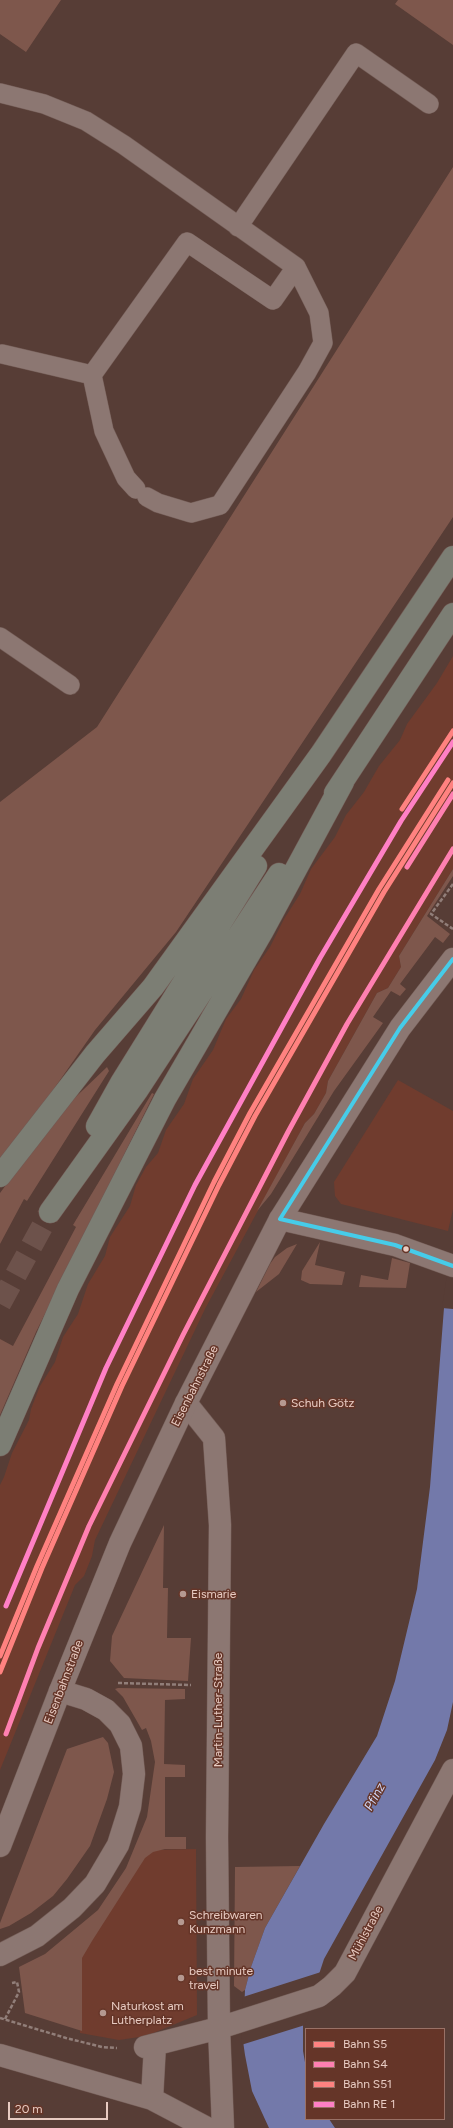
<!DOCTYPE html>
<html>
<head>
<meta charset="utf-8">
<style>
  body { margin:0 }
  #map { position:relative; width:453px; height:2128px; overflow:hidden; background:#573d36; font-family:Figtree,sans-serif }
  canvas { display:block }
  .legend { position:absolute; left:305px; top:2028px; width:140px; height:92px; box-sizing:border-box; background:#653528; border:1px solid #997166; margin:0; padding:5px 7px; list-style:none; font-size:12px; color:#e8cbc2 }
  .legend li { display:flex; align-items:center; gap:8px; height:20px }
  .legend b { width:20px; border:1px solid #997166 }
  .scale { position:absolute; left:8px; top:2102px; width:100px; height:18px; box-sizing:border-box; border:2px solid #e8cbc2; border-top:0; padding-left:5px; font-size:12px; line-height:14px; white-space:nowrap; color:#e8cbc2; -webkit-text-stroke:3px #653528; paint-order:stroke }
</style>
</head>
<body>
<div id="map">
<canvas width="453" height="2128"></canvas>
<ul class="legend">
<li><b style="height:5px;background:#ff8280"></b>Bahn S5</li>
<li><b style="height:5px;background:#ff80b1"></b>Bahn S4</li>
<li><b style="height:5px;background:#ff8280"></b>Bahn S51</li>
<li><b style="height:5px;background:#ff80c5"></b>Bahn RE 1</li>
</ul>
<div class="scale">20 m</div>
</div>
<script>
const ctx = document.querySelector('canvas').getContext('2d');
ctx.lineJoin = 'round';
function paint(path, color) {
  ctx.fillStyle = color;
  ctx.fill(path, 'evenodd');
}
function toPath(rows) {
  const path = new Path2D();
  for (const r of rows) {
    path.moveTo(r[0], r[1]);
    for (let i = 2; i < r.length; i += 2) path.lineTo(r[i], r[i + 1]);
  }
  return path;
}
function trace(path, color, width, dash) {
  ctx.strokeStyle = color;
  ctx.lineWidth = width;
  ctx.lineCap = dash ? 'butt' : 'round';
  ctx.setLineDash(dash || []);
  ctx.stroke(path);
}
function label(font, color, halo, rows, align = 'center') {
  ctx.font = font + ' Figtree,sans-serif';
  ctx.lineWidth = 3;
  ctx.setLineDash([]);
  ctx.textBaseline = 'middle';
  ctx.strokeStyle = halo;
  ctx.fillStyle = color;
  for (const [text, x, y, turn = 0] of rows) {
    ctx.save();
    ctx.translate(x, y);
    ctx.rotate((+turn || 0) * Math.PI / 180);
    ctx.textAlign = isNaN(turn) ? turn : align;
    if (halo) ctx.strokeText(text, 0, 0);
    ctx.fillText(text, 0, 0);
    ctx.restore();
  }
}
paint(toPath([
  [453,656,453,869,399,956,401,967,388,988,377,993,328,1081,326,1093,314,1114,305,1123,205,1309,95,1540,92,1556,84,1576,75,1585,0,1770,0,1485,4,1477,12,1453,29,1420,31,1409,40,1386,55,1362,63,1337,78,1314,88,1284,105,1256,110,1237,130,1206,136,1185,146,1167,158,1153,166,1130,184,1104,193,1079,213,1050,226,1019,241,999,254,970,270,947,284,919,300,894,311,869,335,837,346,815,364,792,379,766,400,740,407,724,437,683],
  [398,1080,453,1111,453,1209,448,1231,341,1204,335,1196,334,1182],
  [196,1849,197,2015,146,2036,119,2040,80,2033,79,1953,147,1850]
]), '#703c2e');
paint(toPath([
  [0,0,61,0,26,52,0,34],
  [398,0,453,0,453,45,395,4],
  [453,167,453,517,176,932,95,1030,0,1166,0,802,97,727],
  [453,869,453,876,427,916,450,934,443,943,435,937,400,984,406,989,400,996,391,991,373,1017,383,1023,334,1091,271,1194,257,1211,305,1123,314,1114,326,1093,328,1081,377,993,388,988,401,967,399,956],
  [107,1067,109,1071,27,1201,24,1199,0,1244,0,1193,61,1111],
  [152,1093,154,1094,36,1332,0,1415,0,1339,13,1346,76,1227,73,1225],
  [320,1242,315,1265,345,1272,342,1285,310,1284,301,1280,302,1271],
  [297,1244,279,1274,256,1292,270,1264,275,1257,287,1248],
  [392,1258,410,1263,406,1288,359,1287,361,1275,388,1280],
  [164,1525,163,1588,168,1588,167,1638,191,1638,188,1681,124,1678,110,1661,112,1636],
  [118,1688,185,1689,185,1699,165,1700,164,1764,185,1765,185,1777,165,1777,165,1837,186,1837,186,1849,165,1849,153,1852,145,1858,92,1941,82,1958,82,2031,25,2013,19,1967,45,1954,98,1910,126,1868,147,1817,155,1762,151,1741,146,1728,142,1730,123,1697,115,1689],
  [103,1737,108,1743,114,1772,107,1799,90,1846,67,1879,53,1896,31,1913,9,1926,0,1929,0,1923,67,1749],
  [300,1866,265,1928,251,1967,245,1990,242,1992,234,1986,235,1867]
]), '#7e574c');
paint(toPath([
  [453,1248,453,1702,447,1730,435,1760,324,1959,303,2023,303,2051,306,2068,306,2119,329,2119,335,2128,269,2128,252,2091,245,2055,243,2041,245,1990,251,1967,265,1928,324,1824,377,1736,395,1681,417,1589,430,1487,444,1308]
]), '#7379aa');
paint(toPath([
  [453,1246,453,1309,442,1308,451,1247],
  [321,1972,305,2025,241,2045,243,1997]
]), '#573d36');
trace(toPath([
  [0,1304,50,1212]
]), '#6d524b', 22, [22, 11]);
const service = toPath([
  [0,93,44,104,86,121,124,145,296,267,319,313,323,343,307,372,220,505,191,513,158,503,147,497],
  [238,227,356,53,429,104],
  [2,354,92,375,187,242,273,300,296,267],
  [92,375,104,431,126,478,136,489],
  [0,637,70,685]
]);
const minor = toPath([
  [280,1219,395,1245,453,1266],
  [186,1403,214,1438,220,1525,217,1837,219,2028,223,2128],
  [0,1846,60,1691],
  [145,2047,219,2028,319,1996,332,1986,345,1973,453,1770],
  [0,2055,152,2099,207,2128],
  [152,2099,155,2045]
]);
const tertiary = toPath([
  [0,1955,37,1936,72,1908,95,1884,118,1845,130,1807,134,1774,131,1746,120,1724,106,1710,86,1699,60,1691,120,1543,186,1403,280,1219,400,1028,453,959]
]);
const trunk = toPath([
  [335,793,453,614],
  [97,1126,121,1083,256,866],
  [0,1176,95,1054,153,987,321,754,453,557],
  [50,1212,138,1089,279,874],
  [0,1445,68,1289,165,1099,262,932,343,782]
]);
trace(service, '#725b55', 20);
trace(minor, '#725b55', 23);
trace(tertiary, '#725b55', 23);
trace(trunk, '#725b55', 23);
trace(toPath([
  [453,884,431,914,453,929],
  [118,1683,191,1685],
  [0,2018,66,2038,102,2047,117,2048],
  [5,2019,19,1992,17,1982,12,1983]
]), '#917e79', 2.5, [4, 2]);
trace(service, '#8c7772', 19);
trace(minor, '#8c7772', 22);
trace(tertiary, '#8c7772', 22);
trace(trunk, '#7c7e74', 22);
trace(toPath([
  [280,1219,400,1028,453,959],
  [280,1219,395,1245,453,1266]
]), '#46cce9', 4);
trace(toPath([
  [402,809,453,731],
  [0,1672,42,1568,122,1386,219,1185,255,1116,384,892,453,783]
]), '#ff8280', 5);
trace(toPath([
  [407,867,453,794],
  [6,1734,38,1648,89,1526,183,1335,288,1132,347,1024,453,849]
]), '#ff80b1', 5);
trace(toPath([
  [0,1656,37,1566,117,1384,214,1182,250,1113,379,889,448,780]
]), '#ff8280', 5);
trace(toPath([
  [6,1606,106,1368,195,1185,320,958,401,821,453,742]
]), '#ff80c5', 5);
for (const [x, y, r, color] of [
  [406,1249,3.5,"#e8cbc2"],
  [283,1403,4,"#b59991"],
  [183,1594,4,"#b59991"],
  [181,1922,4,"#b59991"],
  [181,1978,4,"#b59991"],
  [103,2013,4,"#b59991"]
]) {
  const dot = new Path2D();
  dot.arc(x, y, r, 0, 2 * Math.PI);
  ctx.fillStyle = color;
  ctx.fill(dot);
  trace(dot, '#653528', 1.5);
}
label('12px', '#e8cbc2', '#653528', [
  ["Eisenbahnstraße",195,1386,-63],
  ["Eisenbahnstraße",64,1682,-69],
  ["Martin-Luther-Straße",218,1710,-90],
  ["Mühlstraße",366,1933,-62]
]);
label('12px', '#e8cbc2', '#653528', [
  ["Schuh Götz",291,1403],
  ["Eismarie",191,1594],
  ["Schreibwaren",189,1915],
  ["Kunzmann",189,1929],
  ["best minute",189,1971],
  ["travel",189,1985],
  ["Naturkost am",111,2006],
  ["Lutherplatz",111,2020]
], 'left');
label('italic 13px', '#cfd5f6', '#653528', [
  ["Pfinz",375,1797,-61]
]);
</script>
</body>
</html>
